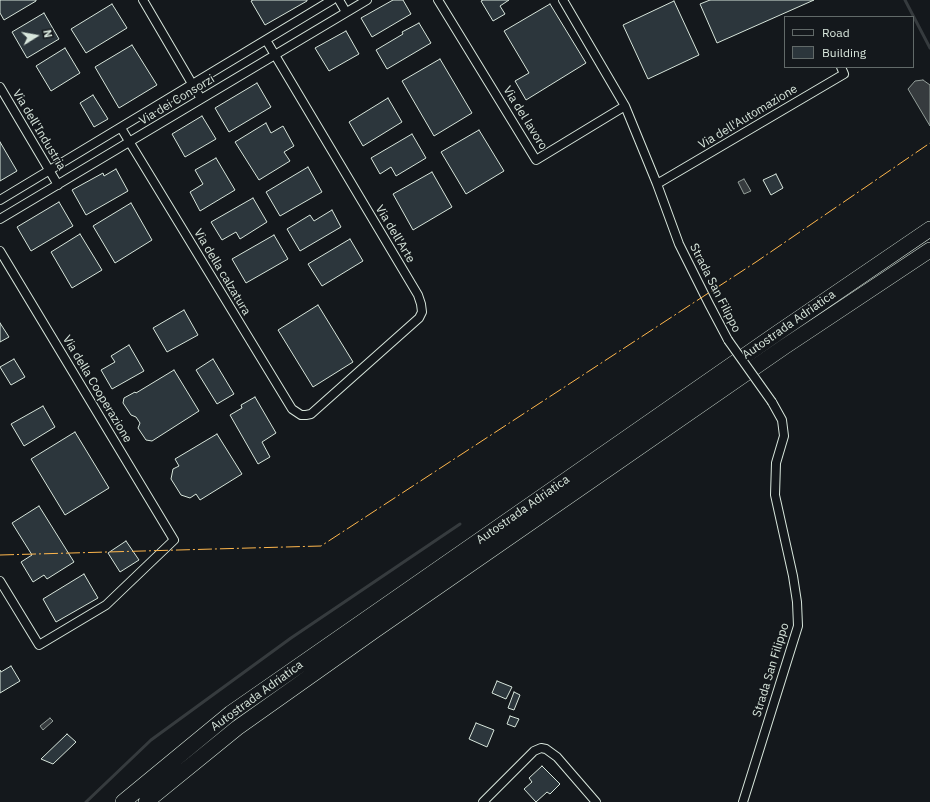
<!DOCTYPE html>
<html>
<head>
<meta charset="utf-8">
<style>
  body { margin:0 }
  #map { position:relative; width:930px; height:802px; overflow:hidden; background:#14181c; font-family:"IBM Plex Sans",sans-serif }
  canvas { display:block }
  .legend { position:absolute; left:784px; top:16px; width:130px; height:52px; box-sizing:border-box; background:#14181c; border:1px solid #626a69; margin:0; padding:5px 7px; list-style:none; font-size:12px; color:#d8e6dc }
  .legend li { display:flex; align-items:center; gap:8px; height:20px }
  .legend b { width:20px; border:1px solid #626a69 }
  .north { position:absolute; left:16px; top:16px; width:40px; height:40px; -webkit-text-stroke:3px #14181c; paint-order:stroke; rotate:79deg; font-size:11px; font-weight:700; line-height:16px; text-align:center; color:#d8e6dc }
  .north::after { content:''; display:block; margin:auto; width:14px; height:18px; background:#d8e6dc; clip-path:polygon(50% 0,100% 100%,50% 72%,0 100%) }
</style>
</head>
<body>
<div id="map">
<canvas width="930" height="802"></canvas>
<ul class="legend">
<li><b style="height:5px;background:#14181c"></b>Road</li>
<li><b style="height:11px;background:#2c363c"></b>Building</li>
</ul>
<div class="north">N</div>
</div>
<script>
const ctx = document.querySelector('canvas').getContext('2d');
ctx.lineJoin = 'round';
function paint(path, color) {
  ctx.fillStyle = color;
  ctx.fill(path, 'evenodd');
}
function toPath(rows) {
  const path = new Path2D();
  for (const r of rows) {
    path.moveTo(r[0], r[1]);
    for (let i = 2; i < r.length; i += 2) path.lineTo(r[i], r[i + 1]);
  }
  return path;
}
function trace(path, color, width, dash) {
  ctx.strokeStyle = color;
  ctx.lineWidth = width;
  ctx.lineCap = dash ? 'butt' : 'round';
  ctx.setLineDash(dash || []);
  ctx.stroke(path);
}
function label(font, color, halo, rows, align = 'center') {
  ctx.font = font + ' "IBM Plex Sans",sans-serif';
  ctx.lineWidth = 3;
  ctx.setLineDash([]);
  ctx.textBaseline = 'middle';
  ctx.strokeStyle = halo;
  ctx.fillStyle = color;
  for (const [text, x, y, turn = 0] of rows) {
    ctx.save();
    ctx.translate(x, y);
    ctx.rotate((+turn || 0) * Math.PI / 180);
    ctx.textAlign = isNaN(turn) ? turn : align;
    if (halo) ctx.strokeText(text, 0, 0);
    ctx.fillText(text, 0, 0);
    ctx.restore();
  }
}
const water = toPath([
  [923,80,930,85,930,126,908,89,915,81,923,80],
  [744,179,751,191,744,194,738,182,744,179],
  [50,718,53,721,43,730,40,726,50,718]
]);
paint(water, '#363b3e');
trace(water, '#939e99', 1);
trace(toPath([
  [905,0,930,48],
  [86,802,151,740,291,638,460,524]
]), '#363b3e', 3);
const building = toPath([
  [0,0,36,0,36,1,4,20,0,13,0,0],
  [253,0,307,0,307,1,265,25,251,1,253,0],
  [393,0,403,0,411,14,372,37,361,18,393,0],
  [483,0,509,0,500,6,505,14,493,21,481,1,483,0],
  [710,0,814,0,717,43,700,4,710,0],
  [674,1,699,55,648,79,623,25,674,1],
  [112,4,127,28,86,53,71,29,112,4],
  [550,4,586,63,526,100,515,81,529,73,504,31,550,4],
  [44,13,59,39,27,58,12,32,44,13],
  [419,23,431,43,387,69,376,50,403,34,402,32,419,23],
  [346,31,359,54,329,71,315,48,346,31],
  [132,45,157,85,119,108,95,67,132,45],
  [65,48,80,73,51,91,36,66,65,48],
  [440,59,472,113,434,136,402,81,440,59],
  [257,83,271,107,229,132,215,108,257,83],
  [93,95,108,119,94,127,80,103,93,95],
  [388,98,402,122,363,146,349,122,388,98],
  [202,116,216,139,185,157,172,134,202,116],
  [266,123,271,133,283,126,294,146,284,152,290,161,259,180,235,142,266,123],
  [479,130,504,171,466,194,441,152,479,130],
  [412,134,426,158,396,176,391,167,380,174,371,158,412,134],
  [0,142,17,171,0,181,0,142],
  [216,158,235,190,200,211,190,192,203,184,195,170,216,158],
  [308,167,322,192,280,216,266,192,308,167],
  [116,169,128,191,86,215,72,190,103,173,104,176,116,169],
  [432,172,452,207,413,230,393,194,432,172],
  [776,174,783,188,771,195,763,180,776,174],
  [253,198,267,222,240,239,236,232,222,240,211,222,253,198],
  [59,202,73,226,31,251,17,227,59,202],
  [131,203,152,240,115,263,93,226,131,203],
  [332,210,341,227,300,251,287,229,310,215,314,221,332,210],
  [80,234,102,270,72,288,51,252,80,234],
  [274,235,288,259,246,283,232,259,274,235],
  [350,239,363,261,322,286,308,264,350,239],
  [318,305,353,362,313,387,278,330,318,305],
  [184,310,198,335,167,352,153,328,184,310],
  [0,323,9,337,0,342,0,323],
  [129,345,144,371,112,389,101,370,115,362,111,356,129,345],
  [14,359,25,377,11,385,0,367,14,359],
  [213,359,234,394,217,404,196,370,213,359],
  [174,370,199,411,152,441,146,440,138,428,140,423,136,417,131,415,123,403,124,398,135,392,136,393,174,370],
  [255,397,276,433,262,442,270,457,258,464,230,415,242,408,241,405,255,397],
  [43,406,55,427,24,446,11,424,43,406],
  [75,432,109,488,65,515,31,459,75,432],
  [217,434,242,474,200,500,196,494,190,498,181,495,171,479,173,469,179,466,175,459,217,434],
  [39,506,74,562,47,579,44,575,33,582,21,562,32,555,12,523,39,506],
  [126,541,139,560,120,572,108,553,126,541],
  [84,574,98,598,56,622,43,599,84,574],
  [11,666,20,681,0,693,0,670,1,672,11,666],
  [497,681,512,687,506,699,492,693,497,681],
  [514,692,520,695,514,710,508,708,514,692],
  [510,716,519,719,515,727,507,724,510,716],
  [476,723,494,730,487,747,469,739,476,723],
  [67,734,76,742,53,764,41,759,67,734],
  [542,766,560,784,550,794,547,792,536,802,524,789,532,782,529,778,542,766]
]);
paint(building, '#2c363c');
trace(building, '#d8e6dc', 1);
const minor = toPath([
  [143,0,201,99],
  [339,0,346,12],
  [438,0,536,160,625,106],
  [563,0,625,106,657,184,679,244,709,304,728,340],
  [0,87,58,185],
  [121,128,292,409,301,415,306,415,311,414,419,318,422,312,421,304,418,295,266,40],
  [657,184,844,74,841,67],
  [0,200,332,0],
  [0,219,367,0],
  [0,251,174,540,106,605,39,645,0,581],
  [483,802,534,751,541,748,546,749,557,757,596,802],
  [743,802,798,626,797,602,793,576,775,495,776,463,784,436,782,420,772,402]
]);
const motorway = toPath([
  [123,802,231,713,776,334,930,229],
  [146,802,237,728,374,631,784,347,930,250]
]);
trace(minor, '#d8e6dc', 10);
trace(motorway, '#d8e6dc', 16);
trace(minor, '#14181c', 8);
trace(motorway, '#14181c', 15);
const minorBridge = toPath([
  [728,340,772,402]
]);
trace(minorBridge, '#d8e6dc', 10, []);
trace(minorBridge, '#14181c', 8);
trace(toPath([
  [0,555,321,546,756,262,930,143]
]), '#ffb74d', 1, [14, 3, 2, 3]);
label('12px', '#d8e6dc', '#14181c', [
  ["Via dei Consorzi",177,100,-31],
  ["Via dell'Automazione",748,117,-31],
  ["Via del lavoro",525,118,58],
  ["Via dell'Industria",39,130,59],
  ["Via dell'Arte",395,234,59],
  ["Via della calzatura",222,272,59],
  ["Strada San Filippo",715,288,63],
  ["Autostrada Adriatica",789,325,-35],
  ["Via della Cooperazione",97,389,59],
  ["Autostrada Adriatica",523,510,-35],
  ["Strada San Filippo",771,670,-73],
  ["Autostrada Adriatica",257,696,-36]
]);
</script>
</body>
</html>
